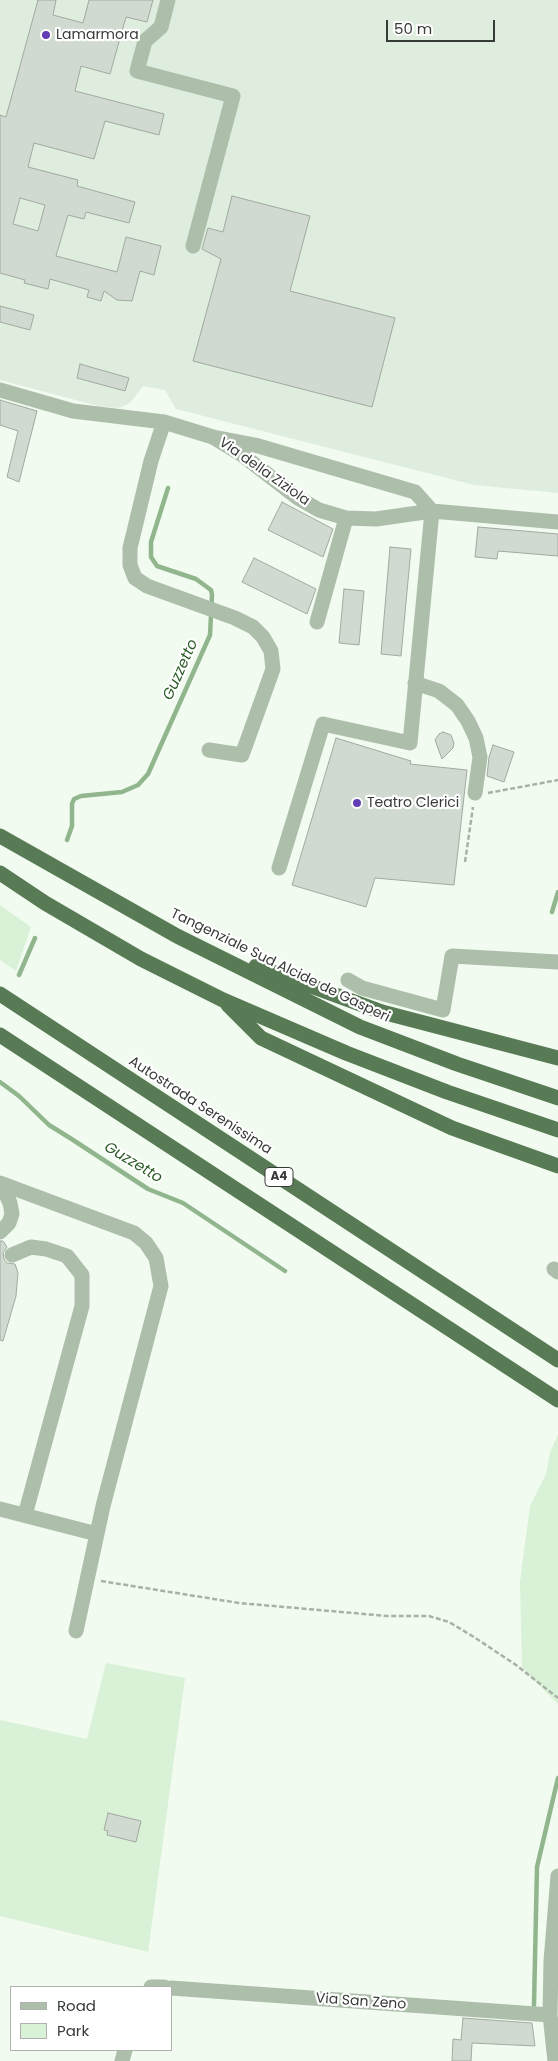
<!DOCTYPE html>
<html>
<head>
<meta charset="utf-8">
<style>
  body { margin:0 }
  #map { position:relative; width:558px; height:2061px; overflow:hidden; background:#f1fbf0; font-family:Poppins,sans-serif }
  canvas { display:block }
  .legend { position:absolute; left:10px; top:1986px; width:162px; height:65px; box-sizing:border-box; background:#fff; border:1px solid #afb1af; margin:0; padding:6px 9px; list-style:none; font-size:15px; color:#373b37 }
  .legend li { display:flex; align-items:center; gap:10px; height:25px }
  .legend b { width:25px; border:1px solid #afb1af }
  .scale { position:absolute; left:386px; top:20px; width:109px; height:22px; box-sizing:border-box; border:2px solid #373b37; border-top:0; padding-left:6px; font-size:15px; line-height:18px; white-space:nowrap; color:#373b37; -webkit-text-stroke:4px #fff; paint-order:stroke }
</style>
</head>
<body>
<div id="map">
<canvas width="558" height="2061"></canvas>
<ul class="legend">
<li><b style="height:6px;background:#adbeab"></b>Road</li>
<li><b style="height:14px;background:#d9f1d6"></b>Park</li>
</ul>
<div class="scale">50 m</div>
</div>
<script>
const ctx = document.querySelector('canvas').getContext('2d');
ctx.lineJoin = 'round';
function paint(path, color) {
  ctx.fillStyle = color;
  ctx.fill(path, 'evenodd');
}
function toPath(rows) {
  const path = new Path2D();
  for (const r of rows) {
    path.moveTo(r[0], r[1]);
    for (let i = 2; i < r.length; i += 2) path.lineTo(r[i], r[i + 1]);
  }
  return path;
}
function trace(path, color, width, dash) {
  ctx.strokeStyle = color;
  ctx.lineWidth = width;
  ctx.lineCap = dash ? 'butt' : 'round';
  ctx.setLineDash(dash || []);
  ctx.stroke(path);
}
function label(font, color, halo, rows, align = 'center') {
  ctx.font = font + ' Poppins,sans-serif';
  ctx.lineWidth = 4.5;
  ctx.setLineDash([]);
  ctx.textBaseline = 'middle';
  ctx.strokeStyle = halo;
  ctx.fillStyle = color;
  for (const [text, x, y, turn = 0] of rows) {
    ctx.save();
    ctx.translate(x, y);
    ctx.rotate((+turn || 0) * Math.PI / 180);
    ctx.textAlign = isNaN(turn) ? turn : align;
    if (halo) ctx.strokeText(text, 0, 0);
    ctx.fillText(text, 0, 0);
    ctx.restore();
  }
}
paint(toPath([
  [0,0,558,0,558,493,474,485,176,409,165,390,143,386,130,403,119,408,98,406,0,380]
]), '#deeddd');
paint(toPath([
  [0,905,31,927,16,971,0,960],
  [558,1435,558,1704,522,1668,520,1582,530,1506,546,1474,550,1452],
  [106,1663,185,1678,148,1952,0,1916,0,1720,87,1739]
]), '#d9f1d6');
trace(toPath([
  [67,840,72,826,72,804,74,799,81,796,122,792,138,785,148,774,210,635,212,595,211,590,196,579,157,566,151,557,151,542,168,488],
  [552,912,558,892],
  [19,975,35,938],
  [0,1082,19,1096,49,1125,70,1138,148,1189,183,1203,285,1271],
  [534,2005,537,1867,558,1778]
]), '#91b68d', 4.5);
const building = toPath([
  [38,0,56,0,53,15,83,23,89,0,153,0,147,22,126,17,110,74,81,66,75,91,164,114,159,135,105,121,94,159,34,143,28,167,78,180,77,186,135,202,129,223,86,212,84,219,68,215,56,256,117,272,126,237,161,246,154,275,140,271,132,301,117,300,104,291,101,301,87,297,89,290,50,279,48,289,24,283,25,280,0,273,0,115,6,117,38,0],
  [20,198,45,205,38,231,13,224,20,198],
  [232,196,310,216,290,291,395,318,372,407,193,361,221,259,202,249,208,228,223,232,232,196],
  [0,306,34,315,30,330,0,322,0,306],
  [80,364,129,378,125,391,77,378,80,364],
  [0,400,37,411,19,482,7,477,18,431,0,425,0,400],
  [282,502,333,529,323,557,268,530,282,502],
  [478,527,558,534,558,556,498,551,497,559,475,557,478,527],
  [390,547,411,549,401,656,381,654,390,547],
  [254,558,316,589,307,614,242,582,254,558],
  [344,589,364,591,359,645,339,643,344,589],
  [443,732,451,735,454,743,453,748,442,759,435,740,439,734,443,732],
  [336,738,411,761,410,764,467,770,454,885,375,878,366,907,292,885,336,738],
  [493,745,514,752,504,782,487,776,489,757,493,745],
  [0,1241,3,1241,7,1247,3,1253,4,1259,7,1263,15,1264,18,1273,16,1296,3,1341,0,1340,0,1241],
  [108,1813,141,1821,136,1842,107,1835,108,1831,104,1830,108,1813],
  [463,2018,532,2023,535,2046,472,2043,471,2061,452,2061,453,2039,461,2040,463,2018]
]);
paint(building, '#d1dad0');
trace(building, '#a1aaa0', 1);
trace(toPath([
  [488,793,558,780],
  [465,862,473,807],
  [101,1581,239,1603,387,1616,429,1616,449,1622,474,1637,516,1665,558,1698]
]), '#a9b0a8', 2.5, [5, 2.5]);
trace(toPath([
  [168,0,161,27,145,41,137,71,233,96,193,246],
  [0,390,73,411,164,422,213,437,241,454,298,498,319,510,346,518,376,519,432,511,558,522],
  [164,422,151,461,130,548,130,565,135,578,147,586,235,618,253,627,263,637,271,651,273,669,242,755,209,750],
  [213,437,255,445,415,492,432,511,410,743,323,724,279,868],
  [317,622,346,518],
  [415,683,439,691,457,705,468,721,476,738,480,757,475,793],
  [348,980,362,988,443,1010,452,956,558,962],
  [0,1183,134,1233,146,1243,156,1258,161,1286,103,1506,76,1631],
  [0,1188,4,1190,10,1203,12,1214,9,1223,0,1232],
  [12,1255,31,1247,46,1249,67,1256,82,1275,82,1306,25,1515],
  [554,1269,558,1272],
  [0,1509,97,1534],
  [151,1987,164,1987],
  [171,1988,550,2015],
  [122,2061,125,2050],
  [555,2061,550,2015,551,1961,558,1876]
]), '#adbeab', 15);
trace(toPath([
  [0,836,177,936,360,1027,457,1064,558,1098],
  [0,873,45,903,141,959,223,1000,346,1053,447,1092,558,1130],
  [256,966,382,1012,558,1058],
  [0,994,558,1360],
  [228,1005,261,1038,452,1128,558,1166],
  [0,1035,558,1400]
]), '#587a54', 15);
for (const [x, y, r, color] of [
  [46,35,5,"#613cb4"],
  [357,803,5,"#613cb4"]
]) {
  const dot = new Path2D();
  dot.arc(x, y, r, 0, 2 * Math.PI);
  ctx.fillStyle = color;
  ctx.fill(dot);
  trace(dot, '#fff', 2);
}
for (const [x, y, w] of [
  [279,1177,28]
]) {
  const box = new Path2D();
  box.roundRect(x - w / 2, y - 9.5, w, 19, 4);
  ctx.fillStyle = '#fff';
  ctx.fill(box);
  trace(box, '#373b37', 1);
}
label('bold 12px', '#373b37', null, [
  ["A4",279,1177]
]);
label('14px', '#373b37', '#fff', [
  ["Lamarmora",56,35],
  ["Teatro Clerici",367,803]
], 'left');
label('14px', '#373b37', '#fff', [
  ["Via della Ziziola",264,472,35],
  ["Tangenziale Sud Alcide de Gasperi",280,966,26],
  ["Autostrada Serenissima",200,1106,33],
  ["Via San Zeno",361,2002,4]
]);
label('italic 15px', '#2a5c26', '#fff', [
  ["Guzzetto",181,670,-66],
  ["Guzzetto",133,1163,31]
]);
</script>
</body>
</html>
